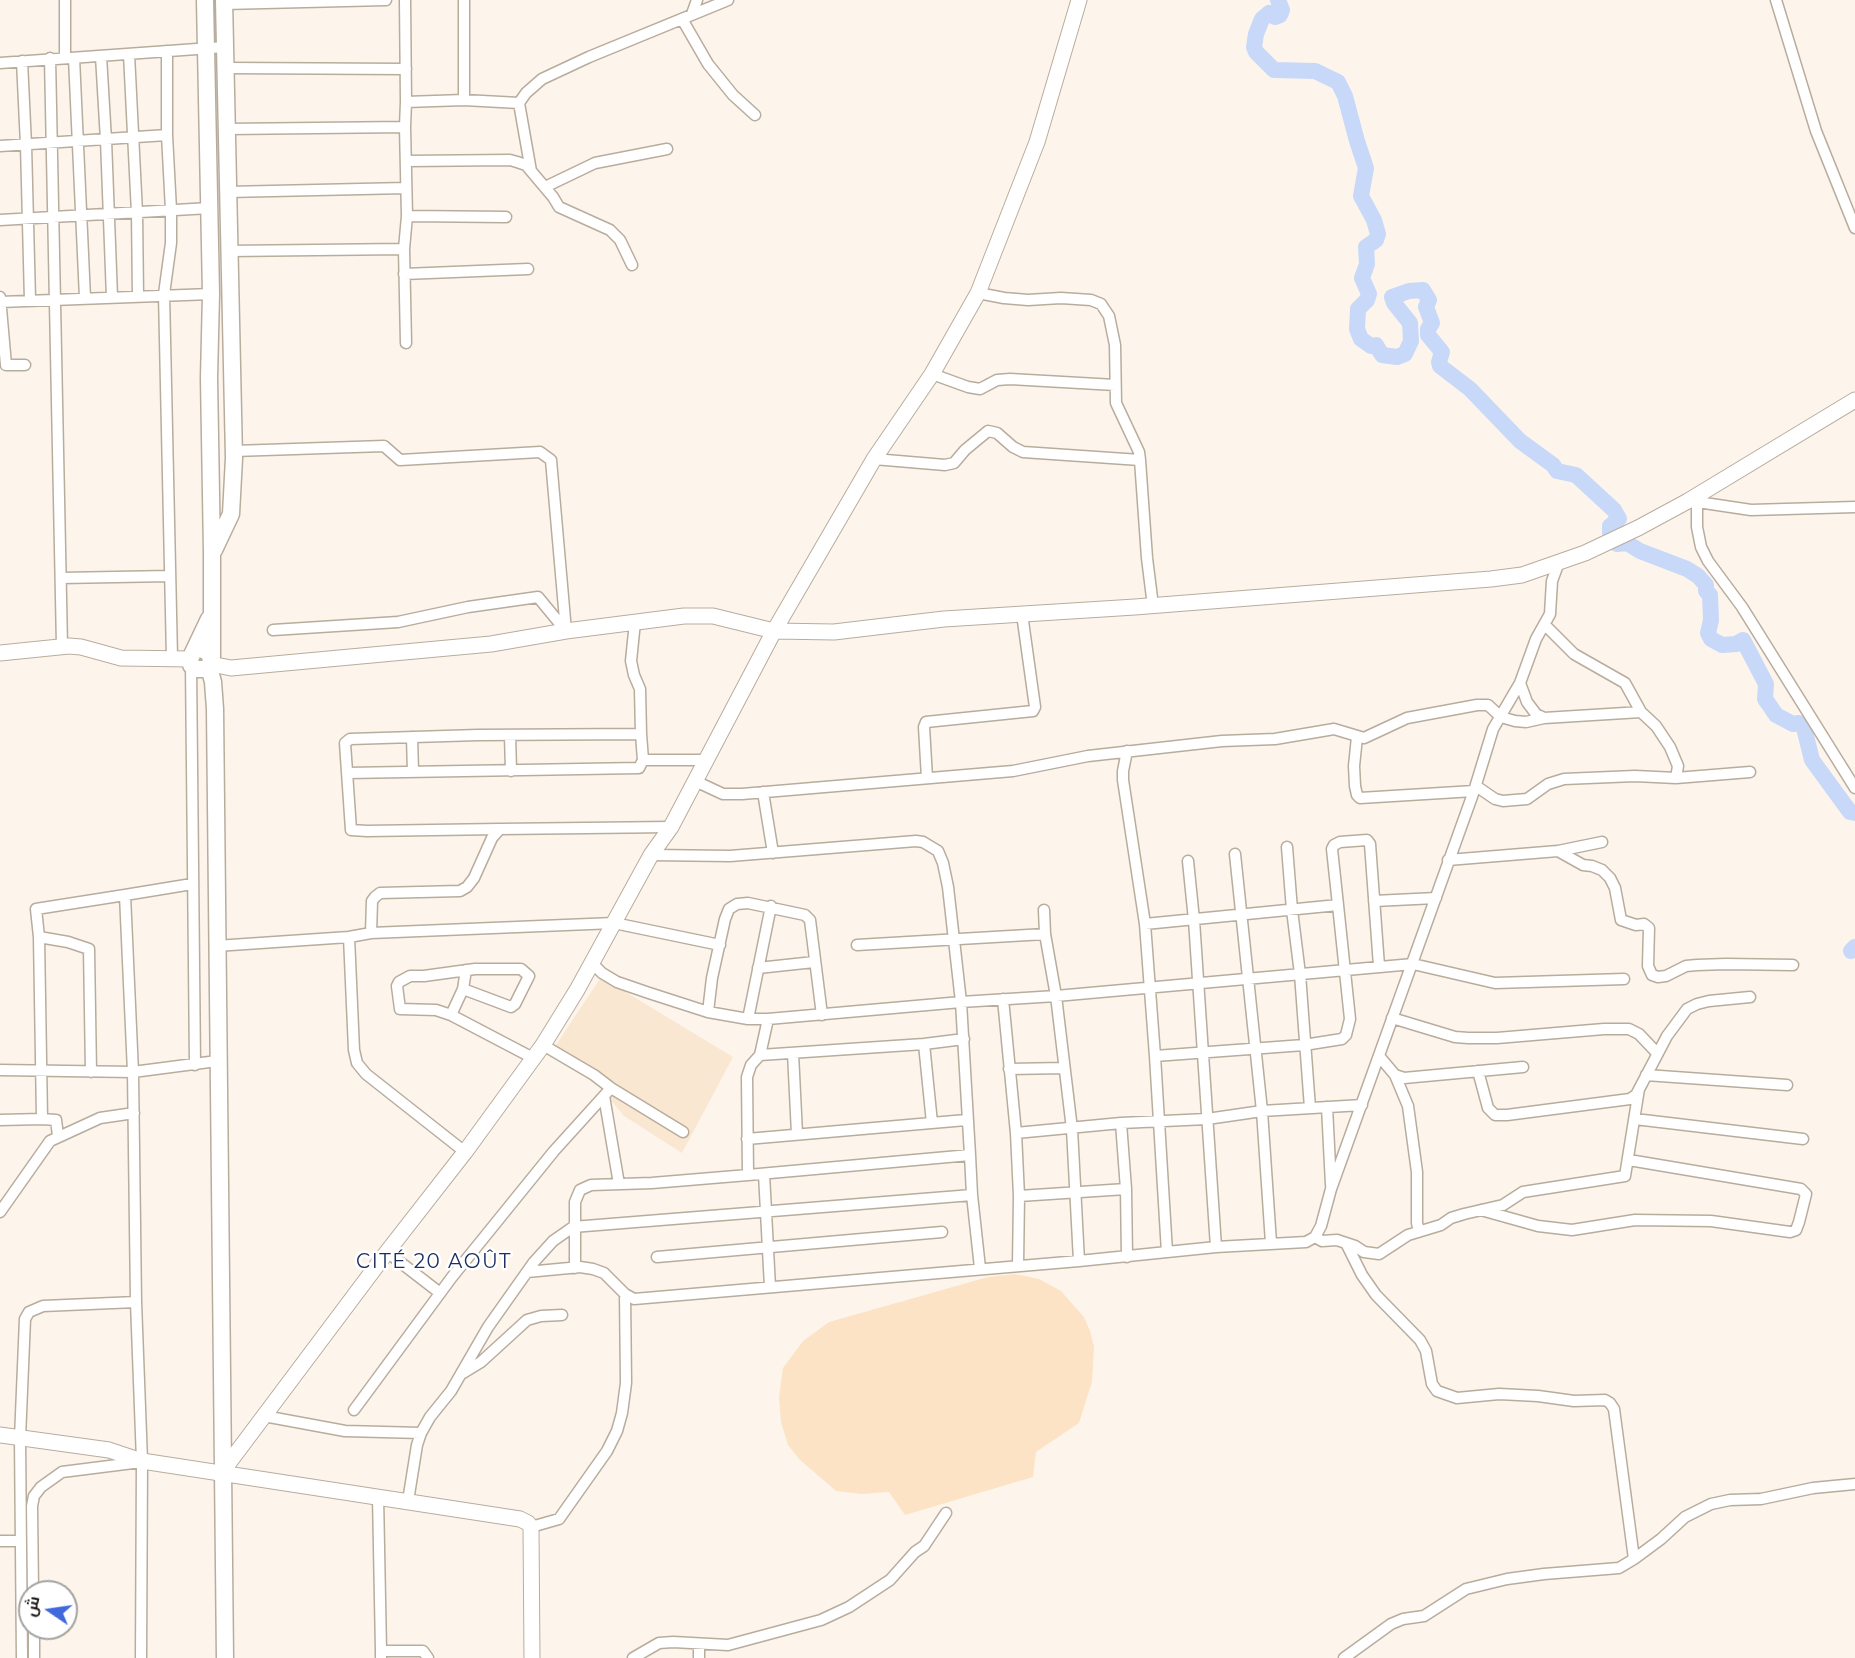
<!DOCTYPE html>
<html>
<head>
<meta charset="utf-8">
<style>
  body { margin:0 }
  #map { position:relative; width:1855px; height:1658px; overflow:hidden; background:#fdf5ec; font-family:Montserrat,Cairo,sans-serif }
  canvas { display:block }
  .north { position:absolute; left:18px; top:1580px; width:60px; height:60px; box-sizing:border-box; background:#fff; border:2px solid #a4a3a1; border-radius:50%; rotate:283deg; font-size:16px; font-weight:700; line-height:24px; text-align:center; color:#1c1813 }
  .north::after { content:''; display:block; margin:auto; width:21px; height:27px; background:#406adb; clip-path:polygon(50% 0,100% 100%,50% 72%,0 100%) }
</style>
</head>
<body>
<div id="map">
<canvas width="1855" height="1658"></canvas>
<div class="north">ش</div>
</div>
<script>
const ctx = document.querySelector('canvas').getContext('2d');
ctx.lineJoin = 'round';
function paint(path, color) {
  ctx.fillStyle = color;
  ctx.fill(path, 'evenodd');
}
function toPath(rows) {
  const path = new Path2D();
  for (const r of rows) {
    path.moveTo(r[0], r[1]);
    for (let i = 2; i < r.length; i += 2) path.lineTo(r[i], r[i + 1]);
  }
  return path;
}
function trace(path, color, width, dash) {
  ctx.strokeStyle = color;
  ctx.lineWidth = width;
  ctx.lineCap = dash ? 'butt' : 'round';
  ctx.setLineDash(dash || []);
  ctx.stroke(path);
}
function label(font, color, halo, rows, align = 'center') {
  ctx.font = font + ' Montserrat,sans-serif';
  ctx.lineWidth = 5;
  ctx.setLineDash([]);
  ctx.textBaseline = 'middle';
  ctx.strokeStyle = halo;
  ctx.fillStyle = color;
  for (const [text, x, y, turn = 0] of rows) {
    ctx.save();
    ctx.translate(x, y);
    ctx.rotate((+turn || 0) * Math.PI / 180);
    ctx.textAlign = isNaN(turn) ? turn : align;
    if (halo) ctx.strokeText(text, 0, 0);
    ctx.fillText(text, 0, 0);
    ctx.restore();
  }
}
paint(toPath([
  [601,977,733,1057,682,1153,624,1116,590,1075,552,1051]
]), '#f9e7d2');
paint(toPath([
  [1015,1274,1039,1279,1061,1291,1084,1317,1090,1331,1094,1347,1092,1382,1079,1423,1036,1452,1033,1477,905,1515,889,1492,861,1494,836,1491,799,1459,788,1445,781,1422,779,1397,783,1368,803,1341,829,1322,988,1277]
]), '#fce3c6');
trace(toPath([
  [1278,0,1282,10,1280,15,1275,17,1269,13,1262,19,1256,34,1254,47,1256,52,1274,70,1315,71,1338,82,1345,96,1357,141,1366,168,1361,196,1374,220,1378,234,1376,240,1366,247,1367,264,1362,278,1369,294,1367,300,1358,309,1357,329,1361,339,1371,346,1376,345,1382,355,1397,357,1405,354,1411,341,1410,323,1394,303,1392,297,1409,291,1423,290,1429,300,1426,307,1432,323,1428,329,1428,335,1442,352,1439,362,1440,366,1470,389,1520,441,1553,465,1557,471,1576,475,1614,510,1619,519,1610,526,1610,533,1617,544,1627,543,1640,551,1687,569,1698,576,1706,585,1706,591,1710,595,1711,620,1708,633,1711,639,1722,645,1736,644,1743,640,1766,684,1765,699,1770,706,1776,715,1793,724,1799,723,1804,728,1812,760,1850,812,1855,813],
  [1851,951,1855,947]
]), '#c8d8f9', 16);
const street = toPath([
  [405,0,406,102,464,100,464,0],
  [1776,0,1816,131,1855,228],
  [224,4,386,0],
  [692,14,697,0],
  [682,19,708,64,733,95,755,115],
  [167,51,167,135,171,210,171,243,164,294,172,658],
  [129,54,137,213,138,296],
  [101,56,106,140,112,297],
  [50,58,62,646],
  [65,58,65,0],
  [74,58,85,298],
  [22,61,26,145,30,300],
  [0,63,225,47],
  [226,68,406,69],
  [464,100,519,103],
  [405,127,407,216,506,217],
  [227,129,405,127,406,102],
  [0,146,167,135],
  [406,161,510,160,517,162,526,165,553,197,559,207,610,230,620,240,632,265],
  [531,171,519,103,526,93,542,79,589,57,728,0],
  [545,187,595,163,667,149],
  [227,192,406,188],
  [0,220,210,208],
  [228,251,404,249],
  [404,274,528,269],
  [978,293,1004,298,1028,300,1061,298,1091,300,1101,304,1109,316,1115,345,1116,403,1139,452,1140,460,1147,558,1153,606],
  [0,297,6,365,25,365],
  [0,302,211,294],
  [406,343,404,249,407,216],
  [932,374,968,387,980,389,997,380,1010,379,1115,385],
  [234,451,384,446,400,460,540,452,551,460,566,631],
  [874,459,945,465,954,463,965,450,988,431,997,433,1013,447,1023,452,1140,460],
  [1691,501,1751,510,1855,507],
  [1697,503,1697,527,1701,547,1708,561,1742,607,1855,788],
  [61,578,170,576],
  [273,630,398,622,468,607,538,597,566,631],
  [191,665,195,1065],
  [1520,683,1527,702,1536,714,1544,718,1641,712],
  [510,735,511,771],
  [412,737,413,772],
  [1357,737,1354,766,1355,786,1357,795,1360,798,1474,791],
  [1127,751,1123,771,1123,780,1145,924,1155,1056,1167,1252],
  [643,760,706,760],
  [347,773,639,768,643,760,641,734,640,689,634,675,631,661,635,622],
  [927,778,924,727,926,722,1033,711,1035,707,1022,614],
  [1676,778,1750,772],
  [695,781,723,794,742,794,1013,771,1088,756,1222,741,1275,739,1334,729,1364,738,1407,718,1477,705,1488,705,1501,717,1515,721,1526,722,1544,718],
  [1476,786,1495,799,1503,801,1527,799,1548,784,1564,779,1635,776,1676,778,1678,766,1670,747,1656,726,1641,712,1625,683,1574,654,1545,625],
  [763,792,773,853],
  [500,829,367,831,351,830,345,743,350,739,478,735,641,734],
  [1287,847,1292,910,1300,974,1310,1108],
  [1558,851,1583,865,1592,866,1602,870,1610,878,1615,888,1621,920,1636,925,1644,924,1649,928,1648,966,1652,975,1658,977,1666,976,1686,966,1697,965,1726,964,1793,965],
  [1235,854,1262,1111,1271,1243],
  [651,855,730,856,916,841,923,842,938,851,943,863,948,887,961,1002,970,1155,748,1175],
  [1448,860,1558,851,1602,842],
  [1188,861,1194,920,1216,1247],
  [1374,901,1436,898],
  [1338,905,1332,849,1334,845,1340,842,1367,840,1370,844,1379,966],
  [1044,910,1045,934,1056,996,1072,1129,1079,1261],
  [1145,924,1338,905,1350,1019,1346,1035,1342,1039,1304,1045,1155,1056],
  [371,933,372,901,375,897,380,893,460,891,467,887,474,878,492,838,500,829,671,827],
  [39,937,36,909,125,895],
  [349,937,371,933,614,923,720,945],
  [857,945,1045,934],
  [216,946,349,937,354,1050,357,1063,366,1074,465,1152],
  [592,963,602,973,617,982,649,993,708,1012,748,1019,768,1019,961,1002,1056,996,1413,964,1495,983,1624,979],
  [758,968,814,962],
  [466,970,463,989,451,1015,533,1058],
  [1003,999,1016,1133,1121,1123,1207,1119,1262,1111,1362,1105],
  [708,1012,712,978,725,919,729,909,737,904,748,903,805,915,810,920,822,1015],
  [451,1015,436,1010,400,1009,397,986,399,982,410,976,424,976,475,969,521,969,529,976,515,1004,511,1007,463,989],
  [1392,1018,1455,1037,1468,1038,1497,1038,1604,1029,1629,1029,1639,1034,1657,1053],
  [748,1019,771,906],
  [924,1044,932,1123],
  [793,1053,797,1134],
  [760,1055,924,1044,964,1039],
  [1379,1056,1395,1075,1404,1078,1523,1067],
  [1009,1069,1064,1068],
  [0,1070,133,1072,217,1061],
  [1478,1071,1488,1108,1495,1115,1507,1115,1630,1099,1636,1095,1667,1036,1687,1009,1697,1004,1709,1001,1750,997],
  [1395,1075,1408,1106,1417,1172,1417,1223,1419,1231],
  [1646,1075,1787,1085],
  [611,1088,683,1132],
  [604,1096,619,1184],
  [1327,1107,1331,1185],
  [1635,1119,1803,1139],
  [0,1120,42,1119],
  [1121,1123,1126,1189,1127,1257],
  [1016,1133,1019,1196],
  [58,1136,56,1120,42,1119,39,937,68,942,89,949,91,1072],
  [747,1139,966,1120],
  [970,1155,972,1195],
  [764,1174,770,1287],
  [1481,1210,1538,1226,1572,1230,1635,1220,1711,1221,1790,1232,1796,1230,1799,1222,1806,1194,1801,1189,1629,1160],
  [0,1212,50,1141,100,1118,134,1113],
  [1315,1237,1322,1241,1337,1240,1355,1246,1364,1252,1379,1254,1408,1235,1441,1225,1451,1218,1464,1214,1503,1205,1523,1192,1625,1176,1639,1089],
  [387,1252,440,1293],
  [657,1257,942,1232],
  [1018,1265,1019,1196,1126,1189],
  [575,1268,575,1202,580,1190,591,1185,652,1183,748,1175,747,1077,751,1065,760,1055,768,1019],
  [527,1272,580,1267,593,1269,604,1273,625,1294,634,1299,1079,1261,1216,1247,1306,1242,1315,1237,1321,1226,1331,1189,1474,791,1493,729,1520,683,1536,639,1550,614,1552,581,1559,562],
  [463,1373,481,1362,527,1320,541,1316,562,1315],
  [354,1410,452,1277,554,1151,611,1088,594,1075,543,1045],
  [264,1416,345,1431,421,1433],
  [378,1496,381,1651],
  [408,1501,417,1445,421,1433,430,1417,451,1391,488,1327,534,1262,553,1241,573,1227,972,1195,980,1268],
  [531,1527,559,1519,607,1451,617,1431,622,1413,626,1383,625,1294],
  [0,1541,21,1541],
  [1634,1559,1661,1539,1685,1517,1711,1504,1730,1500,1761,1499,1813,1488,1855,1484],
  [33,1592,32,1506,34,1496,41,1487,62,1472,141,1462],
  [34,1628,34,1658],
  [699,1644,699,1658],
  [381,1657,381,1651,423,1651,428,1658],
  [22,1658,20,1438,25,1319,29,1312,43,1306,136,1302],
  [141,1658,142,1461,136,1302,133,1072,125,895,192,884],
  [633,1658,659,1643,673,1642,728,1645,821,1620,849,1607,890,1580,915,1552,924,1546,946,1513],
  [1344,1658,1391,1624,1403,1619,1424,1616,1466,1589,1507,1579,1544,1574,1619,1568,1634,1559,1614,1409,1610,1403,1605,1400,1574,1401,1538,1396,1499,1394,1457,1398,1437,1391,1432,1384,1426,1351,1420,1340,1376,1295,1362,1275,1346,1243]
]);
const secondary = toPath([
  [0,653,69,646,81,647,121,658,190,659],
  [211,664,231,668,491,644,566,631,684,616,713,616,774,631,874,459,932,374,978,293,1037,142,1079,0],
  [0,1435,109,1450,142,1461,520,1519,528,1523,531,1527,532,1658],
  [222,1472,387,1252,465,1152,543,1045,577,990,651,855,671,827,774,631,834,632,944,619,1135,607,1491,579,1522,575,1585,553,1638,528,1688,501,1855,400]
]);
const primary = toPath([
  [205,0,211,294,209,378,212,553,212,657],
  [214,550,231,514,234,458,224,0],
  [195,650,202,649,210,654,211,664,206,669,196,669,191,665,190,659,209,619],
  [209,667,213,682,215,709,225,1658]
]);
trace(street, '#b8ac9d', 13);
trace(secondary, '#b8ac9d', 17);
trace(primary, '#b8ac9d', 19);
trace(street, '#fff', 10);
trace(secondary, '#fff', 15);
trace(primary, '#fff', 16);
ctx.letterSpacing = '1.5px';
label('20px', '#1a2f65', '#fff', [
  ["CITÉ 20 AOÛT",434,1262]
]);
ctx.letterSpacing = '0px';
</script>
</body>
</html>
